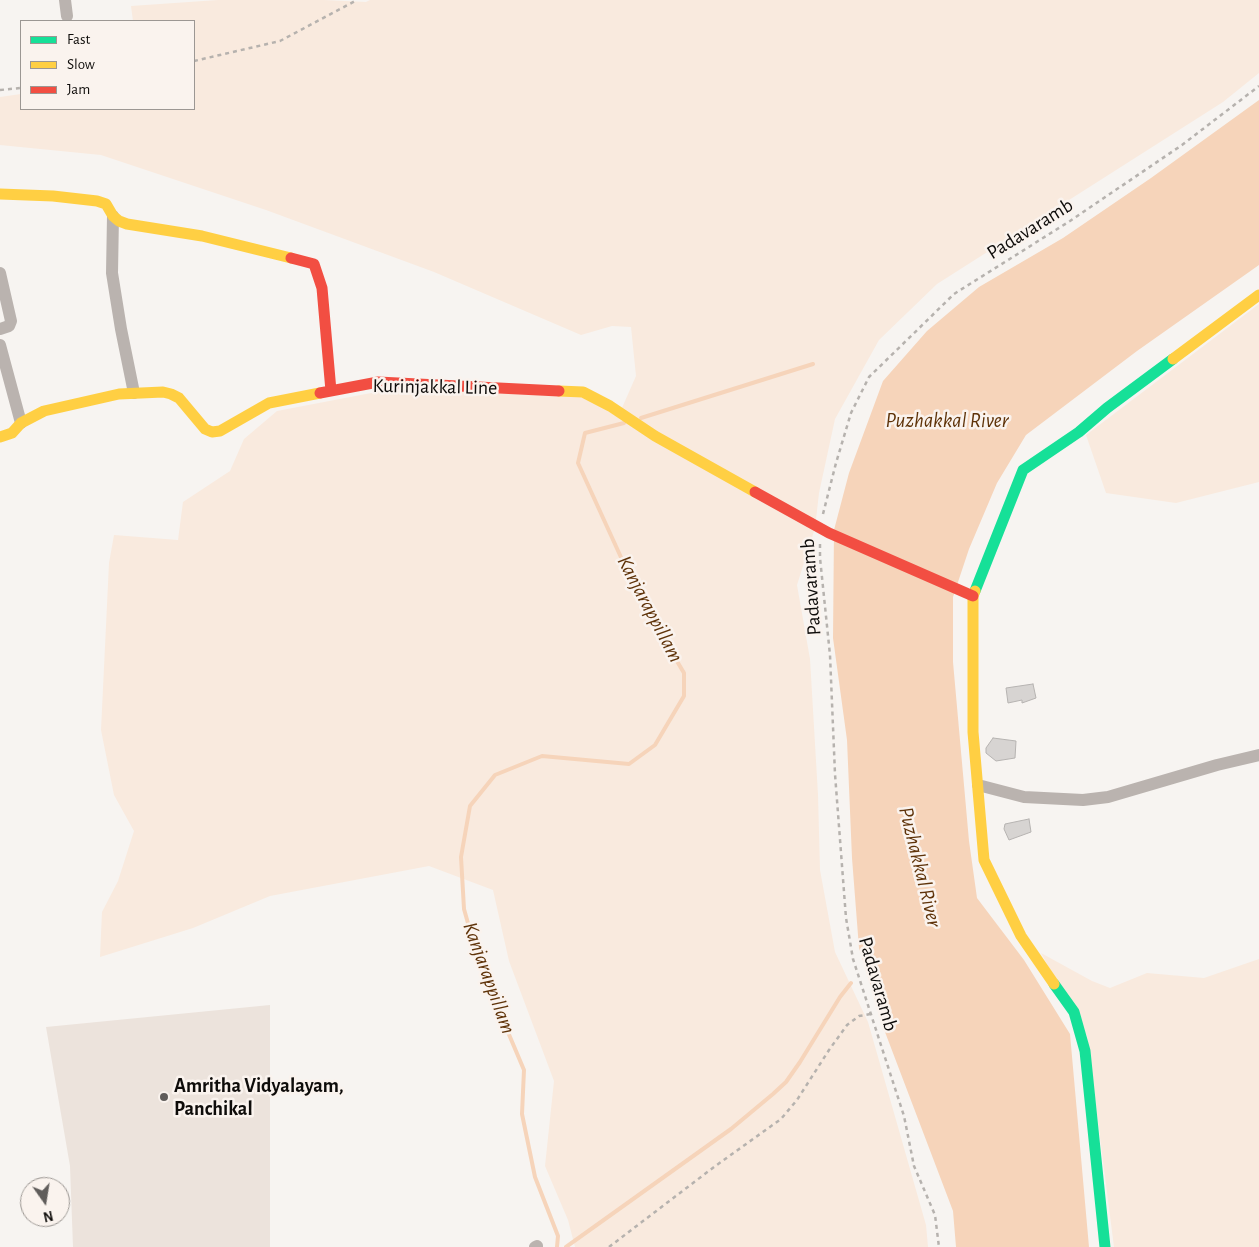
<!DOCTYPE html>
<html>
<head>
<meta charset="utf-8">
<style>
  body { margin:0 }
  #map { position:relative; width:1259px; height:1247px; overflow:hidden; background:#f7f4f1; font-family:"Alegreya Sans",sans-serif }
  canvas { display:block }
  .legend { position:absolute; left:20px; top:20px; width:175px; height:90px; box-sizing:border-box; background:#faf3ee; border:1px solid #9c9793; margin:0; padding:6px 9px; list-style:none; font-size:15px; color:#0e0c0a }
  .legend li { display:flex; align-items:center; gap:10px; height:25px }
  .legend b { width:25px; border:1px solid #9c9793 }
  .north { position:absolute; left:20px; top:1177px; width:50px; height:50px; box-sizing:border-box; background:#faf3ee; border:1px solid #9c9793; border-radius:50%; rotate:167deg; font-size:14px; font-weight:700; line-height:20px; text-align:center; color:#0e0c0a }
  .north::after { content:''; display:block; margin:auto; width:18px; height:22px; background:#605d5b; clip-path:polygon(50% 0,100% 100%,50% 72%,0 100%) }
</style>
</head>
<body>
<div id="map">
<canvas width="1259" height="1247"></canvas>
<ul class="legend">
<li><b style="height:6px;background:#16e098"></b>Fast</li>
<li><b style="height:6px;background:#ffcf43"></b>Slow</li>
<li><b style="height:6px;background:#f24e42"></b>Jam</li>
</ul>
<div class="north">N</div>
</div>
<script>
const ctx = document.querySelector('canvas').getContext('2d');
ctx.lineJoin = 'round';
function paint(path, color) {
  ctx.fillStyle = color;
  ctx.fill(path, 'evenodd');
}
function toPath(rows) {
  const path = new Path2D();
  for (const r of rows) {
    path.moveTo(r[0], r[1]);
    for (let i = 2; i < r.length; i += 2) path.lineTo(r[i], r[i + 1]);
  }
  return path;
}
function trace(path, color, width, dash) {
  ctx.strokeStyle = color;
  ctx.lineWidth = width;
  ctx.lineCap = dash ? 'butt' : 'round';
  ctx.setLineDash(dash || []);
  ctx.stroke(path);
}
function label(font, color, halo, rows, align = 'center') {
  ctx.font = font + ' "Alegreya Sans",sans-serif';
  ctx.lineWidth = 5;
  ctx.setLineDash([]);
  ctx.textBaseline = 'middle';
  ctx.strokeStyle = halo;
  ctx.fillStyle = color;
  for (const [text, x, y, turn = 0] of rows) {
    ctx.save();
    ctx.translate(x, y);
    ctx.rotate((+turn || 0) * Math.PI / 180);
    ctx.textAlign = isNaN(turn) ? turn : align;
    if (halo) ctx.strokeText(text, 0, 0);
    ctx.fillText(text, 0, 0);
    ctx.restore();
  }
}
paint(toPath([
  [270,1005,270,1247,73,1247,70,1166,46,1027]
]), '#ece3dc');
paint(toPath([
  [218,0,324,0,366,2,370,0,1259,0,1259,73,1223,102,937,284,879,340,835,419,819,493,815,528,797,585,810,659,818,795,820,870,835,952,868,1022,926,1225,928,1247,575,1247,568,1220,545,1166,554,1081,509,961,493,890,429,866,270,896,193,928,100,957,102,912,118,881,134,831,114,795,101,730,109,563,114,535,178,540,183,502,230,471,244,439,277,411,392,389,584,397,618,417,636,376,631,327,612,326,581,335,434,272,266,210,101,155,0,145,0,97,21,94,21,109,194,109,194,21,133,21,131,6],
  [1259,304,1259,482,1176,503,1106,493,1086,435],
  [1041,953,1092,981,1110,988,1147,973,1204,978,1259,959,1259,1247,1114,1247,1087,1036]
]), '#f9eade');
paint(toPath([
  [1259,100,1259,265,1137,351,1026,435,997,483,969,549,953,597,953,662,969,841,977,898,1024,960,1070,1034,1089,1247,956,1247,953,1211,885,1032,859,948,852,858,847,740,833,638,834,530,849,473,883,381,927,331,979,287,1063,238,1151,178]
]), '#f6d4ba');
trace(toPath([
  [641,418,813,364],
  [557,1247,558,1236,535,1177,522,1114,524,1070,480,966,464,909,461,857,470,806,495,775,542,756,629,764,655,745,684,696,684,673,640,599,578,463,585,433,624,423],
  [566,1247,731,1129,773,1094,786,1082,800,1062,840,997,851,983]
]), '#f6d4ba', 4);
const building = toPath([
  [1033,684,1036,698,1022,703,1022,700,1008,703,1006,688,1033,684],
  [993,738,1016,741,1015,758,996,761,986,753,986,748,993,738],
  [1029,819,1031,832,1009,840,1004,829,1005,824,1029,819]
]);
paint(building, '#d7d4d2');
trace(building, '#b6b3b1', 1);
trace(toPath([
  [194,61,280,41,357,0],
  [0,90,21,88],
  [823,514,836,463,851,413,869,377,908,339,954,294,1070,221,1182,145,1259,86],
  [820,544,820,558,830,655,835,774,846,918,853,959,904,1116,914,1166,935,1215,939,1247],
  [609,1247,714,1167,781,1119,797,1100,829,1050,847,1025,859,1016,871,1014]
]), '#b6b2ae', 2.5, [4, 4]);
trace(toPath([
  [65,0,67,16],
  [113,216,112,273,121,329,134,393],
  [0,273,11,321,9,326,0,329],
  [0,345,21,423],
  [978,785,1024,797,1083,800,1108,797,1217,765,1259,755],
  [535,1247,537,1246]
]), '#bab3af', 12);
trace(toPath([
  [975,591,1023,470,1079,432,1107,408,1173,359],
  [1054,984,1074,1012,1085,1051,1105,1247]
]), '#16e098', 11);
trace(toPath([
  [0,194,53,196,97,201,106,204,113,216,119,221,127,224,202,236,291,258],
  [1173,359,1259,295],
  [559,391,583,392,610,406,655,436,755,492],
  [0,437,12,433,21,423,44,411,119,394,163,392,171,394,179,398,205,429,212,432,220,431,269,403,320,393],
  [975,591,973,596,973,732,984,860,1021,936,1054,984]
]), '#ffcf43', 11);
trace(toPath([
  [291,258,314,264,322,288,331,391],
  [320,393,378,382,559,391],
  [755,492,829,533,973,596]
]), '#f24e42', 11);
for (const [x, y, r, color] of [
  [164,1097,5,"#605d5b"]
]) {
  const dot = new Path2D();
  dot.arc(x, y, r, 0, 2 * Math.PI);
  ctx.fillStyle = color;
  ctx.fill(dot);
  trace(dot, '#faf3ee', 2);
}
label('20px', '#0e0c0a', '#faf3ee', [
  ["Padavaramb",1030,229,-32],
  ["Kurinjakkal Line",435,387,1],
  ["Padavaramb",811,587,-94],
  ["Padavaramb",878,984,74]
]);
label('bold 20px', '#0e0c0a', '#faf3ee', [
  ["Amritha Vidyalayam,",174,1086],
  ["Panchikal",174,1109]
], 'left');
label('italic 21px', '#5f3309', '#faf3ee', [
  ["Puzhakkal River",947,421],
  ["Kanjarappillam",650,609,62],
  ["Puzhakkal River",920,867,76],
  ["Kanjarappillam",489,978,70]
]);
</script>
</body>
</html>
